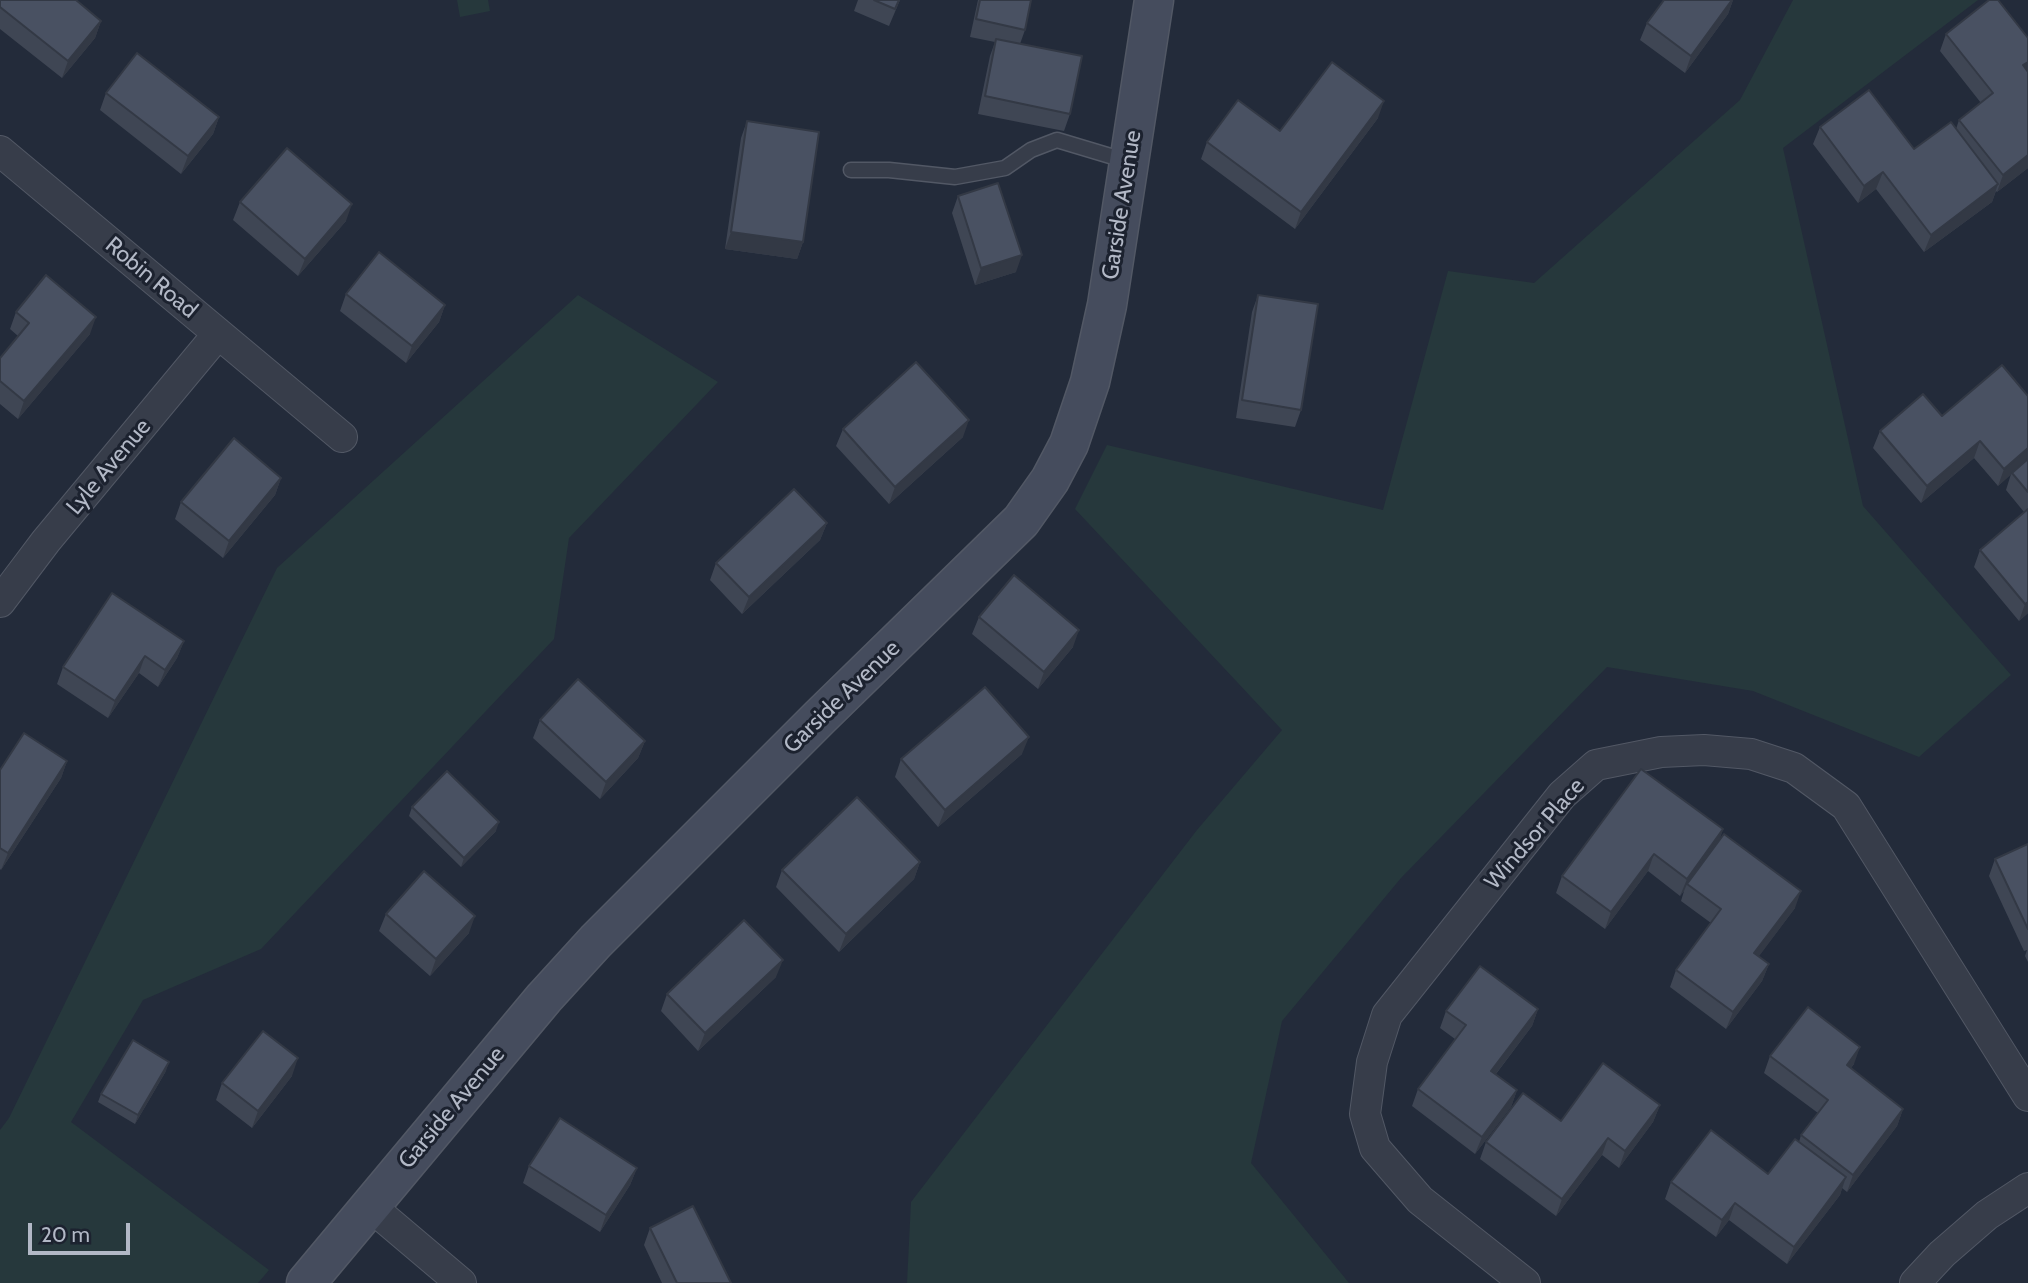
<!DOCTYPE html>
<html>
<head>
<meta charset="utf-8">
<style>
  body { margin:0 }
  #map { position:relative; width:2028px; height:1283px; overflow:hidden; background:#232b3a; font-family:Cabin,sans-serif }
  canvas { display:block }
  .scale { position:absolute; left:28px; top:1223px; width:102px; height:32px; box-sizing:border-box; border:4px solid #b2b8c6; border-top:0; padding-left:9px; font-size:21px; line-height:24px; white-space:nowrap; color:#b2b8c6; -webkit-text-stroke:5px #1c222f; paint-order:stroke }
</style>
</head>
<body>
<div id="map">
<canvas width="2028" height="1283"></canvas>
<div class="scale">20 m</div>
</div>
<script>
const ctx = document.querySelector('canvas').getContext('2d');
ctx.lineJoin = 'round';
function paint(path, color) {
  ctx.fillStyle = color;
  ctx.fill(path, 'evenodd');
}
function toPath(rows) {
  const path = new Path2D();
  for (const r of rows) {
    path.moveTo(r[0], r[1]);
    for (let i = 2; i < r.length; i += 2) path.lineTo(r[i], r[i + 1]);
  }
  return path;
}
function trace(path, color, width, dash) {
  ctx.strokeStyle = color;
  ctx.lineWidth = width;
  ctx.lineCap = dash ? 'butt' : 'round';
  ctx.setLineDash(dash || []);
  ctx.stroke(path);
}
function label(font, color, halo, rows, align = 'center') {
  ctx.font = font + ' Cabin,sans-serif';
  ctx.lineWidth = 6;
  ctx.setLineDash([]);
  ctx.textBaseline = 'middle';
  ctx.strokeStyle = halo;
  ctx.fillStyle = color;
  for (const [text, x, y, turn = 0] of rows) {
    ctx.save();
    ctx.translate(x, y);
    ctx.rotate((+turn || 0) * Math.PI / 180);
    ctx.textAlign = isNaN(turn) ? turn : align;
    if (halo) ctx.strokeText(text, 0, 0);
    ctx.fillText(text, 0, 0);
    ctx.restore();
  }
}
paint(toPath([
  [457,0,488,0,490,11,460,17],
  [1793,0,1978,0,1783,148,1863,506,2011,675,1919,757,1753,691,1607,667,1401,878,1282,1021,1251,1163,1349,1283,907,1283,911,1202,1197,830,1282,730,1075,509,1107,445,1383,510,1448,271,1534,283,1740,100],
  [578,295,718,382,569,538,554,639,261,949,143,1000,71,1122,269,1270,258,1283,0,1283,0,1130,9,1118,277,568]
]), '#26383c');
const lane = toPath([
  [851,170,889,170,955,177,1005,168,1031,150,1057,140,1127,161]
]);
const street = toPath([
  [0,151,342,437],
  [0,602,46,541,218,334],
  [370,1206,461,1283],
  [1525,1283,1420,1200,1375,1148,1365,1114,1372,1062,1387,1015,1562,795,1596,765,1661,752,1704,750,1751,754,1794,768,1846,806,2028,1096],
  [1915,1283,1942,1254,1987,1215,2028,1188]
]);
const secondary = toPath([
  [306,1283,544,998,596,941,820,717,1021,521,1050,480,1069,444,1090,382,1107,305,1154,0]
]);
trace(lane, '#525865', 17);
trace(street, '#525865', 32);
trace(secondary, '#525865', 41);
trace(lane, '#373d4a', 14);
trace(street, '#373d4a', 30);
trace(secondary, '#454c5d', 38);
paint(toPath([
  [0,0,101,21,95,38,62,78,0,29],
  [858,0,900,0,889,26,854,11],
  [978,0,1031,0,1025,30,1020,44,1070,114,1064,131,978,114,990,56,995,42,970,37],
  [1664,0,1733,0,1728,14,1685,73,1640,40,1647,23],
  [1989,0,2028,168,1997,192,1996,191,1992,202,1924,252,1876,189,1858,203,1813,144,1820,127,1914,149,1956,129,1959,120,1981,103,1940,51,1946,34],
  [106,93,219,117,213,134,181,174,100,110],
  [1378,118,1295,229,1201,159,1207,142],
  [747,121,803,242,797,259,725,249,741,138],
  [958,196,1016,272,975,285,952,213],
  [240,202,346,221,298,276,233,220],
  [346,294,445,305,439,322,406,363,340,311],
  [1258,295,1301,410,1295,427,1236,418,1252,312],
  [16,312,90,334,18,419,0,404,0,358,18,336,10,329],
  [2028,396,2028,613,2019,621,1974,567,1980,550,2024,512,2006,490,2011,474,1998,486,1974,458,1921,503,1873,448,1880,431],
  [843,429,963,437,889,504,836,446],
  [281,478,275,495,223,558,175,519,181,502],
  [827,523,820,540,742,614,710,580,716,563],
  [979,617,1073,647,1038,689,972,634],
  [184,641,177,658,158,687,139,673,108,718,57,684,63,667],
  [540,720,645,741,638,758,600,799,533,738],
  [1022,754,938,827,895,777,901,759],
  [67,761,61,778,1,870,0,869,0,770],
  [412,807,496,831,461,867,409,816],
  [1723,829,1719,841,1795,908,1758,957,1769,964,1762,981,1726,1029,1670,987,1676,970,1711,923,1681,901,1684,891,1680,896,1648,871,1605,929,1556,893,1562,876],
  [2028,844,2028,962,2025,956,2027,950,2024,951,1989,876,1995,859],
  [920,862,914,879,839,952,776,887,782,870],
  [386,914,469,933,430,976,379,931],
  [776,977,698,1051,661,1011,667,994],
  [1538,1009,1532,1026,1496,1074,1517,1090,1511,1107,1475,1154,1412,1106,1418,1089,1455,1039,1440,1028,1446,1011],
  [1770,1056,1854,1064,1851,1068,1903,1109,1897,1126,1847,1192,1842,1188,1840,1195,1787,1264,1729,1220,1716,1237,1665,1199,1671,1182,1768,1174,1799,1142,1801,1135,1818,1113,1764,1073],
  [166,1071,135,1124,98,1102,101,1094],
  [292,1076,252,1128,216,1100,222,1083],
  [1660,1105,1653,1122,1619,1168,1602,1155,1556,1216,1480,1159,1486,1142,1561,1121],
  [529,1166,637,1168,630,1185,600,1232,523,1183],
  [650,1228,731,1283,662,1283,644,1245]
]), '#3f4654');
paint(toPath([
  [1732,0,1733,0,1728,14,1685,73,1691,56],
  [101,21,95,38,62,78,68,61],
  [2028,62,2028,74,2023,65],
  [1384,101,1378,118,1295,229,1301,212],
  [219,117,213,134,181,174,188,156],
  [2028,155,2028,168,1997,192,2003,175],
  [1883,172,1876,189,1858,203,1864,186],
  [1998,184,1992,202,1924,252,1931,235],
  [352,204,346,221,298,276,305,259],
  [731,232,803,242,797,259,725,249],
  [1022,255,1016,272,975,285,981,268],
  [445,305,439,322,406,363,412,346],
  [96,317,90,334,18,419,24,401],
  [969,420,963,437,889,504,895,487],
  [1980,441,1974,458,1921,503,1927,486],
  [2028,448,2028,460,1998,486,2004,469],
  [281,478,275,495,223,558,229,541],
  [827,523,820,540,742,614,749,597],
  [2028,602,2028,613,2019,621,2025,604],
  [1079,630,1073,647,1038,689,1044,672],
  [184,641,177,658,158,687,165,670],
  [145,656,139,673,108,718,115,701],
  [1029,737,1022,754,938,827,945,810],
  [645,741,638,758,600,799,606,782],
  [67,761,61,778,1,870,8,853],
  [499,822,496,831,461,867,464,858],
  [1723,829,1717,847,1687,884,1684,891,1680,896,1687,879],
  [1654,854,1648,871,1605,929,1611,912],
  [920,862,914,879,839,952,846,934],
  [1801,891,1795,908,1748,971,1754,953],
  [475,916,469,933,430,976,436,959],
  [783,960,776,977,698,1051,705,1033],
  [1769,964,1762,981,1726,1029,1733,1012],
  [1538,1009,1532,1026,1485,1088,1491,1071],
  [1860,1047,1854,1064,1840,1082,1847,1065],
  [298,1058,292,1076,252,1128,258,1111],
  [169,1062,166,1071,135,1124,138,1115],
  [1517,1090,1511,1107,1475,1154,1482,1137],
  [1660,1105,1653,1122,1619,1168,1625,1151],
  [1903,1109,1897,1126,1847,1192,1853,1175],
  [1608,1138,1602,1155,1556,1216,1562,1199],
  [637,1168,630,1185,600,1232,606,1215],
  [1846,1177,1840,1195,1787,1264,1794,1247],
  [1735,1203,1729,1220,1716,1237,1722,1220]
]), '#333945');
const building = toPath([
  [0,0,76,0,101,21,68,61,0,7,0,0],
  [874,0,899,0,895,9,874,0],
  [980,0,1031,0,1025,30,976,19,980,0],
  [1664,0,1732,0,1691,56,1647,23,1664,0],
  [1989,0,1998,0,2028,38,2028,62,2023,65,2028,72,2028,155,2003,175,1959,120,1993,93,1946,34,1989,0],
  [996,39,1082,56,1070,114,985,96,996,39],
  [137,53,219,117,188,156,106,93,137,53],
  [1332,62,1384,101,1301,212,1207,142,1238,100,1280,131,1332,62],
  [1869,90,1914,149,1951,122,1998,184,1931,235,1883,172,1864,186,1820,127,1869,90],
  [747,121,819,132,803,242,731,232,747,121],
  [287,148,352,204,305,259,240,202,287,148],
  [998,183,1022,255,981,268,958,196,998,183],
  [379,252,445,305,412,346,346,294,379,252],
  [46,275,96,317,24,401,0,381,0,358,29,323,16,312,46,275],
  [1258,295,1318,304,1301,410,1242,400,1258,295],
  [916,362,969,420,895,487,843,429,916,362],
  [2002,365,2028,396,2028,448,2004,469,1980,441,1927,486,1880,431,1923,394,1942,416,2002,365],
  [234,438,281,478,229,541,181,502,234,438],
  [2028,459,2028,492,2012,473,2028,459],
  [794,489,827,523,749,597,716,563,794,489],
  [2028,509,2028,602,2025,604,1980,550,2028,509],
  [1014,575,1079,630,1044,672,979,617,1014,575],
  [112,593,184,641,165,670,145,656,115,701,63,667,112,593],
  [578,679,645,741,606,782,540,720,578,679],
  [985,687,1029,737,945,810,901,759,985,687],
  [24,733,67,761,8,853,0,848,0,770,24,733],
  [1641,769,1723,829,1687,879,1654,854,1611,912,1562,876,1641,769],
  [447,771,499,822,464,858,412,807,447,771],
  [857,797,920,862,846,934,782,870,857,797],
  [1724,834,1801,891,1754,953,1769,964,1733,1012,1676,970,1721,909,1687,884,1724,834],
  [2028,844,2028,929,1995,859,2028,844],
  [424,871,475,916,436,959,386,914,424,871],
  [744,920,783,960,705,1033,667,994,744,920],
  [1480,966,1538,1009,1491,1071,1517,1090,1482,1137,1418,1089,1466,1025,1446,1011,1480,966],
  [1808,1007,1860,1047,1847,1065,1903,1109,1853,1175,1801,1135,1828,1100,1770,1056,1808,1007],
  [263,1031,298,1058,258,1111,222,1083,263,1031],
  [133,1040,169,1062,138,1115,101,1094,133,1040],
  [1603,1063,1660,1105,1625,1151,1608,1138,1562,1199,1486,1142,1523,1093,1561,1121,1603,1063],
  [560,1118,637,1168,606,1215,529,1166,560,1118],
  [1711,1130,1768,1174,1795,1139,1846,1177,1794,1247,1735,1203,1722,1220,1671,1182,1711,1130],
  [693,1206,731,1283,677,1283,650,1228,693,1206]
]);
paint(building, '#495162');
trace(building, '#333945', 2);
label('23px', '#b2b8c6', '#1c222f', [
  ["Garside Avenue",1122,205,-81],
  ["Robin Road",151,278,40],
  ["Lyle Avenue",109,467,-50],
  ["Garside Avenue",842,697,-44],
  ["Windsor Place",1535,834,-49],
  ["Garside Avenue",452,1108,-50]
]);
</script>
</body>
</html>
